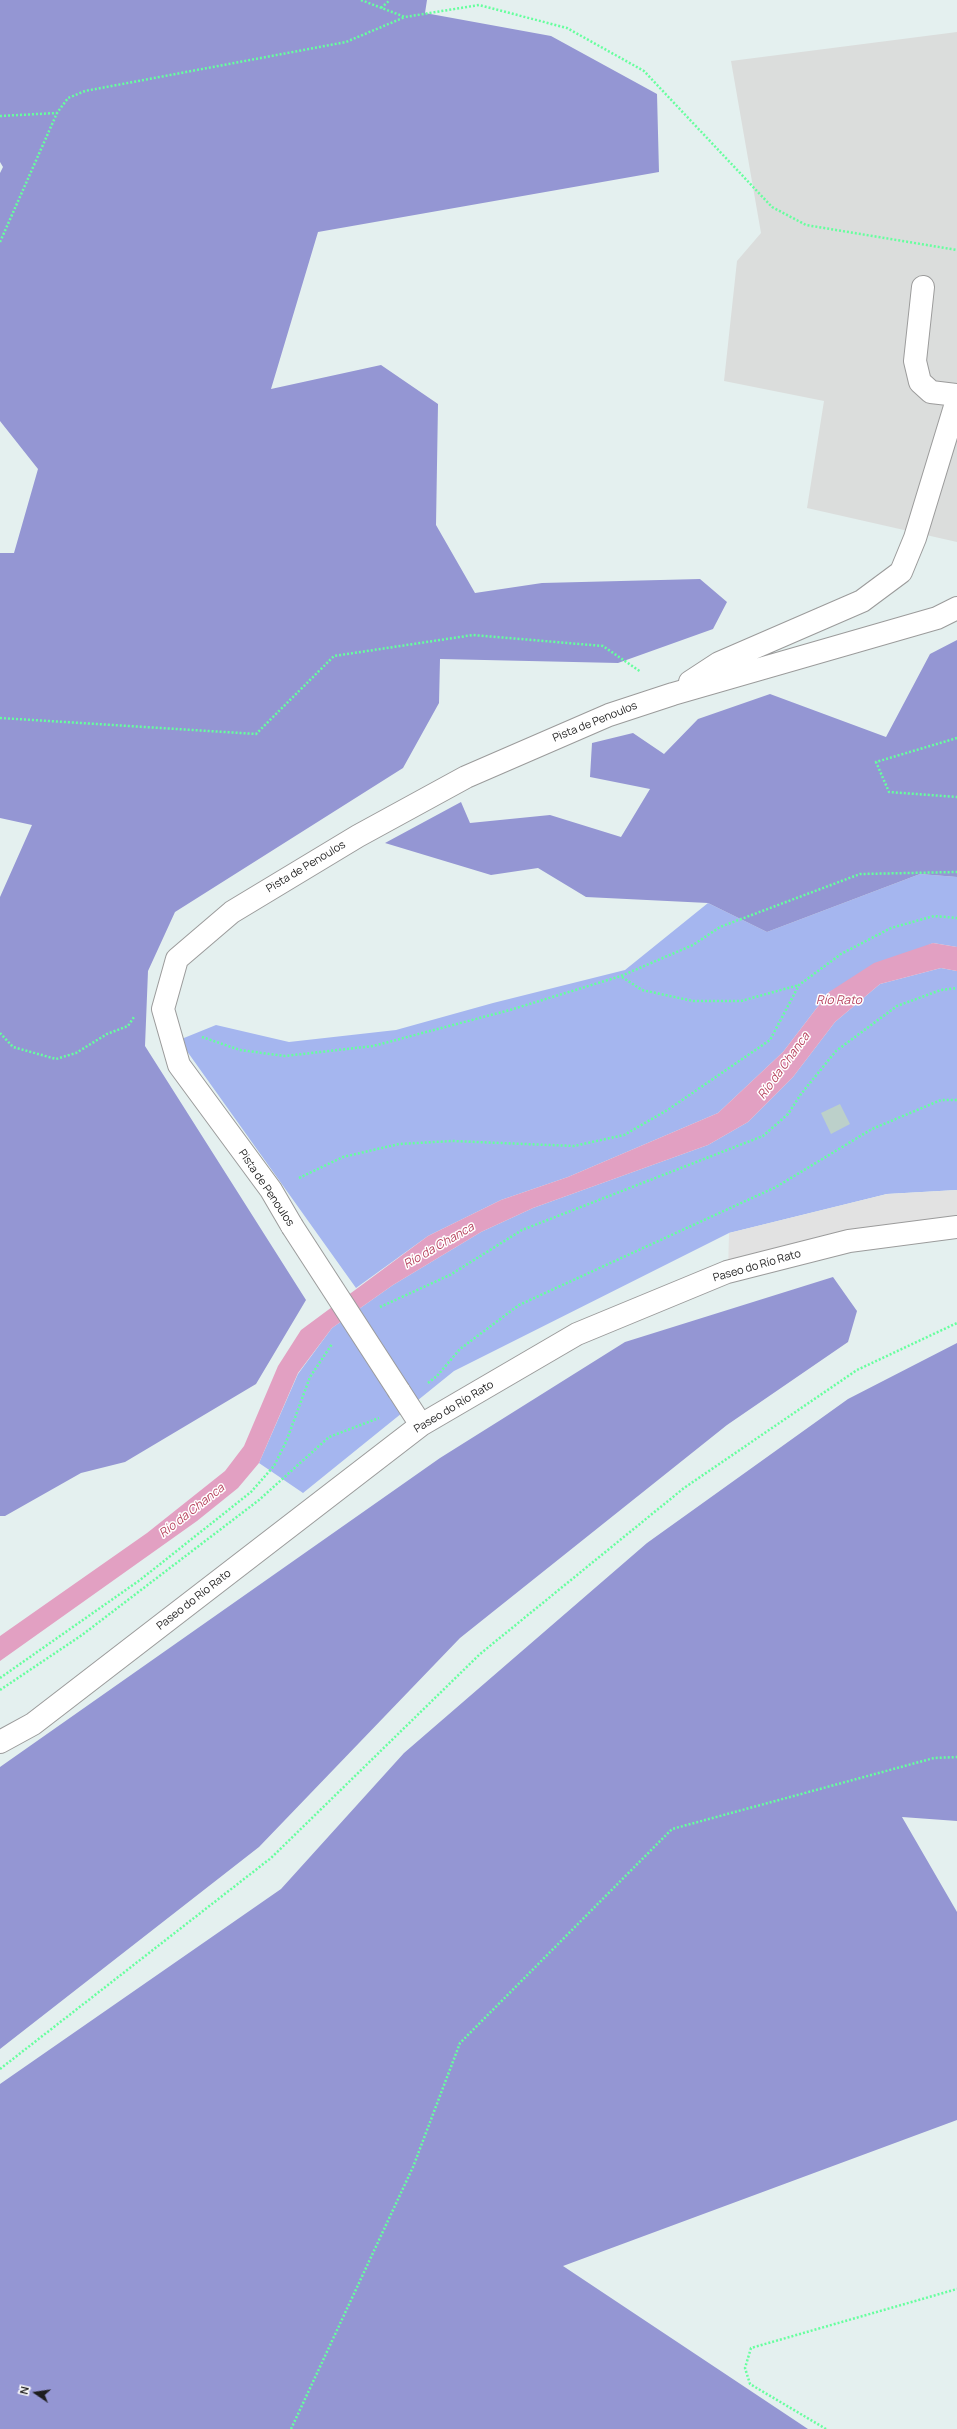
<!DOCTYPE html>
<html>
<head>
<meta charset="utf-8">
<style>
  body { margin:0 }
  #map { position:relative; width:957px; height:2429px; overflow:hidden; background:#e4f0ef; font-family:Manrope,sans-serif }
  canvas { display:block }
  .north { position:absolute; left:16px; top:2373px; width:40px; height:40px; -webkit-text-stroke:3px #fff; paint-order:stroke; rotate:283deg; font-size:11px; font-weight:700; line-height:16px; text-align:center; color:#1e1e1e }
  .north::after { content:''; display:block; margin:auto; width:14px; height:18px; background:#1e1e1e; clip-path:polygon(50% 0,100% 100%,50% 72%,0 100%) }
</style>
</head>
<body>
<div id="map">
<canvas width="957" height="2429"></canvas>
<div class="north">N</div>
</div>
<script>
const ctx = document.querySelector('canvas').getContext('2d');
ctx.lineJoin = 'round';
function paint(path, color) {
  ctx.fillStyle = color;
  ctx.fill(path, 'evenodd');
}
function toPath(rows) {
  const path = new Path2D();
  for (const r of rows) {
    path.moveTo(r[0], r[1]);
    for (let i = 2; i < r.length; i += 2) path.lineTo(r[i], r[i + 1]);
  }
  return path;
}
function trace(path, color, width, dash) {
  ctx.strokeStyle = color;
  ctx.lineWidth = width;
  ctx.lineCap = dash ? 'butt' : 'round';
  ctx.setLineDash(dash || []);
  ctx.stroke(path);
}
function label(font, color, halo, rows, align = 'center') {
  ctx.font = font + ' Manrope,sans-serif';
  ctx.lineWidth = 3;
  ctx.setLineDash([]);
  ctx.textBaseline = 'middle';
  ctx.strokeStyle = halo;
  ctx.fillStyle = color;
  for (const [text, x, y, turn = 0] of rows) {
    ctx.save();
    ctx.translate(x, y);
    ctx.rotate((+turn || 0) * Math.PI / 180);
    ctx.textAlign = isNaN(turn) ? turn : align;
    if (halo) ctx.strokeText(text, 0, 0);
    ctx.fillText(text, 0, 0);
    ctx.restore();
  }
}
paint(toPath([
  [957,32,957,542,807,508,824,401,724,381,737,261,761,233,731,61]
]), '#dbdddc');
paint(toPath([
  [920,874,957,877,957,947,933,943,829,992,783,1052,718,1113,568,1177,501,1200,428,1236,356,1288,179,1040,216,1025,289,1042,396,1030,493,1003,625,970,708,903,767,932],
  [941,968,957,971,957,1190,887,1194,729,1233,454,1371,303,1493,259,1463,298,1374,332,1328,393,1285,481,1232,533,1208,708,1145,748,1122,793,1077,835,1022,880,984]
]), '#a5b6ef');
paint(toPath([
  [0,0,427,0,425,13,551,36,657,94,659,172,318,232,271,389,381,365,438,404,436,525,475,593,542,583,700,579,727,602,713,629,618,663,440,659,439,703,403,768,175,912,148,971,145,1046,306,1300,256,1384,125,1462,81,1473,5,1516,0,1516,0,897,32,825,0,818,0,553,14,553,38,469,0,421,0,173,3,167,0,162],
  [957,640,957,877,920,874,767,932,708,903,586,897,538,868,491,875,385,843,461,802,470,823,550,815,621,837,650,789,590,777,592,743,633,733,664,754,698,719,770,694,886,737,930,654],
  [833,1277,857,1311,848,1342,727,1425,460,1638,259,1847,0,2049,0,1767,440,1458,625,1342],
  [957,1343,957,1821,902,1817,957,1912,957,2120,563,2266,808,2429,0,2429,0,2084,281,1889,404,1753,647,1543,848,1399]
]), '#9496d3');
paint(toPath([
  [957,1190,957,1227,728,1272,729,1233,887,1194]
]), '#e2e2e2');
paint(toPath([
  [933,943,957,947,957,971,941,968,880,984,835,1022,793,1077,748,1122,708,1145,533,1208,481,1232,393,1285,332,1328,298,1373,259,1463,238,1488,197,1521,0,1661,0,1636,147,1533,225,1471,244,1446,278,1366,301,1330,428,1236,501,1200,568,1177,718,1113,783,1052,829,992,874,963]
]), '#e2a0c2');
paint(toPath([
  [840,1104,850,1124,831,1134,821,1113]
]), '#bcd0ca');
const minor = toPath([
  [923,287,915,361,920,382,931,392,957,395],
  [690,682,719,663,862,601,901,572,915,538,957,400],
  [292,1226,271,1190,179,1065,163,1009,177,959,232,912,358,836,466,777,609,715,673,694,937,618,957,608],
  [399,1391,421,1425],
  [0,1742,33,1724,421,1425,577,1334,727,1272,849,1241,957,1227]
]);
trace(minor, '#9b9b9b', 24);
trace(toPath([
  [361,0,405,17,479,5,567,28,644,71,772,207,806,225,957,250],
  [381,8,390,0],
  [0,116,57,113],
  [0,242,57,113,68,98,85,91,346,42,405,17],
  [0,718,256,734,334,656,473,635,603,646,641,672],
  [957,738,876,762,889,792,957,797],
  [622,977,642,990,693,1001,741,1001,799,985],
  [0,1033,13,1047,56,1059,76,1053,107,1034,128,1026,134,1017],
  [202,1037,240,1050,285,1056,373,1046,510,1010,621,976,693,945,720,927,860,874,957,872],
  [299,1178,343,1157,399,1144,452,1141,574,1146,624,1135,669,1109,770,1040,799,985,841,954,891,928,934,916,957,918],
  [380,1307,450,1275,522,1230,763,1136,788,1114,801,1094,836,1051,897,1006,941,990,957,988],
  [428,1383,437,1376,460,1349,519,1305,776,1187,872,1129,941,1100,957,1100],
  [0,1678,140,1580,251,1492,274,1466,286,1442,310,1377,332,1344],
  [0,1690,82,1635,259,1500,329,1437,379,1418],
  [0,2069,271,1858,480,1654,684,1488,857,1370,957,1323],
  [291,2429,413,2167,460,2043,672,1829,934,1758,957,1757],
  [826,2429,750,2384,745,2368,751,2348,957,2289]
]), '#66ff9e', 2.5, [2, 2]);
trace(minor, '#fff', 22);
const minorBridge = toPath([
  [292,1226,399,1391]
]);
trace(minorBridge, '#9b9b9b', 24, []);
trace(minorBridge, '#fff', 22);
label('11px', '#1e1e1e', '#fff', [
  ["Pista de Penoulos",595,722,-22],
  ["Pista de Penoulos",306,867,-31],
  ["Pista de Penoulos",266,1188,56],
  ["Paseo do Río Rato",757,1266,-16],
  ["Paseo do Río Rato",454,1407,-31],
  ["Paseo do Río Rato",194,1600,-38]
]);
label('italic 12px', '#b7425e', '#fff', [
  ["Río Rato",839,1001],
  ["Río da Chanca",784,1066,-54],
  ["Río da Chanca",439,1246,-30],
  ["Río da Chanca",192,1511,-38]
]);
</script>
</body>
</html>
